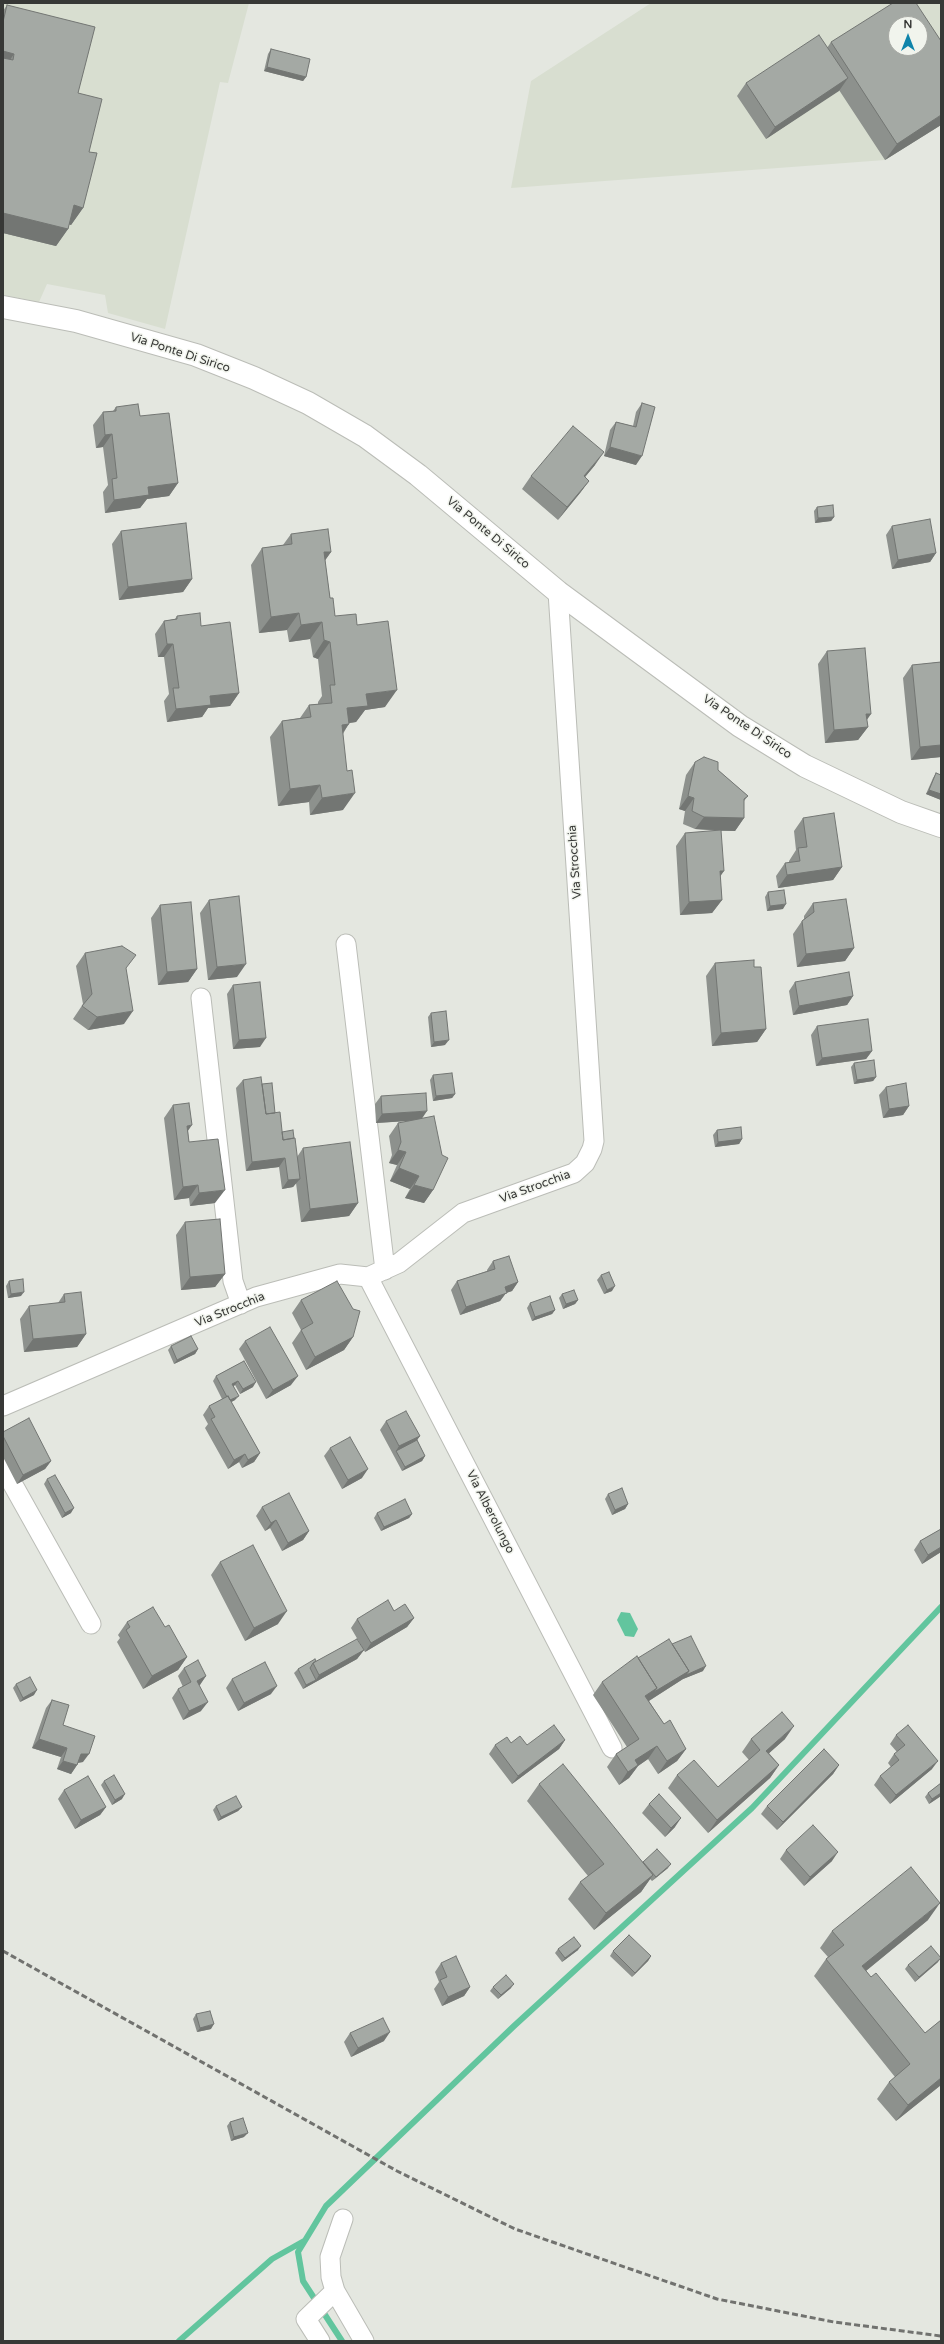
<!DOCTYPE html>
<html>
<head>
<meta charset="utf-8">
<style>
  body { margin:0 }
  #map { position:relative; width:944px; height:2344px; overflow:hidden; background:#e4e7e0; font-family:"Varela Round",sans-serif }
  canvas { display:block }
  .frame { position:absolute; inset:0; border:4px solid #373836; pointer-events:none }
  .north { position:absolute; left:888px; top:16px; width:40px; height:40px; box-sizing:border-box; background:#f1f4ed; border:1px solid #a7a9a4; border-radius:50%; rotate:0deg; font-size:11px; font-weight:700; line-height:16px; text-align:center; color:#373836 }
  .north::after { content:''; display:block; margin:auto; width:14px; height:18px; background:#0f84aa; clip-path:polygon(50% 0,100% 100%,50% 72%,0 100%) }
</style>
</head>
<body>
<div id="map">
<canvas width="944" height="2344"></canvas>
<div class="frame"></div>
<div class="north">N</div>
</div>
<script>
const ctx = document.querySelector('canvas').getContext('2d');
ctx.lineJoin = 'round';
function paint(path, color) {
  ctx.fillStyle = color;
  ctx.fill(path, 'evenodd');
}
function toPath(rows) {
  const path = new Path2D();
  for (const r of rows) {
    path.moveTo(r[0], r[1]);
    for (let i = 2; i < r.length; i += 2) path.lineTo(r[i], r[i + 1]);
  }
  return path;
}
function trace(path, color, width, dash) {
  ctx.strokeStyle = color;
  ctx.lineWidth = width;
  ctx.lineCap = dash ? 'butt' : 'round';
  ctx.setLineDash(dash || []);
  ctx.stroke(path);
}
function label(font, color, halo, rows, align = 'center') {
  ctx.font = font + ' "Varela Round",sans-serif';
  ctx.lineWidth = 3;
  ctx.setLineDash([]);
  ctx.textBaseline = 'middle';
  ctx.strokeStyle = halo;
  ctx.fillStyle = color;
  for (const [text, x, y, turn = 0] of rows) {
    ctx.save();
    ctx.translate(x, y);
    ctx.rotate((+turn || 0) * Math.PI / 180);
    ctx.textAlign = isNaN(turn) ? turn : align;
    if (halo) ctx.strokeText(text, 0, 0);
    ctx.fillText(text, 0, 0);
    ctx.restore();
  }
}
paint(toPath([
  [3,3,249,3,228,83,220,82,165,329,108,313,105,295,47,284,39,302,3,295],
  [651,3,941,3,941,124,885,160,511,188,531,81],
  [896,24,920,24,920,48,896,48]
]), '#d8ded0');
paint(toPath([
  [621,1612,630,1613,638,1629,634,1637,625,1636,617,1620]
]), '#62c59e');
trace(toPath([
  [179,2341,272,2259,304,2241],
  [342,2341,303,2281,298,2252,326,2206,514,2026,752,1808,941,1607]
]), '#62c59e', 6);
const street = toPath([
  [346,944,385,1270],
  [201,998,233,1281,241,1304],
  [368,1277,612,1748],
  [3,1406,256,1297,340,1274,368,1277,399,1263,463,1213,574,1173,585,1163,592,1149,594,1141,558,592],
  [3,1467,91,1624],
  [343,2219,330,2257,331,2277,335,2291,364,2341],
  [320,2341,306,2319,335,2291]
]);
const secondary = toPath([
  [3,307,76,321,196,355,254,378,308,403,365,436,418,475,558,592,740,726,805,766,901,812,941,826]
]);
trace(street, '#bbbdb7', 21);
trace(secondary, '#bbbdb7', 24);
trace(street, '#fff', 19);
trace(secondary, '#fff', 22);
trace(toPath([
  [3,1951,397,2171,515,2229,717,2299,834,2322,941,2336]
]), '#71726f', 3, [6, 3]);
paint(toPath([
  [7,5,78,93,89,152,83,208,71,225,69,224,68,229,56,246,3,233,3,11],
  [831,42,941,125,885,160,839,90,766,139,737,96,746,83,827,48],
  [271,49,306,77,303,81,264,71,268,54],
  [642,403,636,465,604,456,610,430,616,422,633,426,636,412],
  [116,407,140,416,178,483,169,496,147,499,140,508,105,513,103,492,108,485,103,447,96,448,93,425,103,412,113,411],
  [595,465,585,477,589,481,580,493,558,520,522,489,531,476],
  [817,507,834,517,831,521,815,523,814,511],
  [892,526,936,553,930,562,892,569,886,535],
  [121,531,192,579,183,592,119,600,112,544],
  [291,534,331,552,325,560,330,598,335,616,357,625,385,707,365,710,356,722,349,723,343,734,343,810,310,815,309,802,278,806,270,737,282,721,300,718,309,705,318,704,318,702,322,696,318,659,313,657,310,639,289,642,287,630,259,633,251,565,262,548,283,545],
  [177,616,201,626,239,693,230,706,208,708,202,717,167,722,164,701,169,694,164,657,158,657,155,634,164,621,175,619],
  [827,651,867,720,868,727,858,740,825,743,818,664],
  [941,662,941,757,911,760,903,678,912,665],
  [695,762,718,770,748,796,744,801,744,818,735,831,721,831,720,876,722,900,712,913,680,915,676,846,685,833,720,831,695,829,683,824,685,811,679,809,686,775],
  [936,773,941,775,941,800,926,794,933,778],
  [803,818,842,867,833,880,778,888,776,876,785,863,789,863,789,861,796,850,794,831],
  [768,892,783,909,767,911,765,897],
  [209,900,237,977,208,980,200,913],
  [813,903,854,948,845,961,797,967,793,934,802,921,804,919,804,916],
  [160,905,197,969,188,982,158,985,151,918],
  [85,953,126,970,124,1024,88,1030,73,1019,83,1004,76,966],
  [715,963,754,967,766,1029,757,1042,712,1046,706,976],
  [795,982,853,996,847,1005,793,1015,789,991],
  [233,985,260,1047,233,1049,227,994],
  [431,1013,445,1045,431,1047,428,1017],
  [817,1026,872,1051,866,1059,816,1066,811,1035],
  [854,1063,876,1077,873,1081,854,1084,851,1067],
  [433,1075,455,1094,452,1098,433,1101,430,1080],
  [243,1080,262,1084,275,1113,282,1132,297,1157,303,1148,358,1203,349,1216,301,1222,296,1183,293,1187,282,1189,279,1167,246,1171,236,1088],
  [886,1087,909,1106,903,1115,883,1118,879,1095],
  [381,1096,422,1118,433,1190,424,1203,405,1198,410,1189,390,1181,397,1165,389,1163,392,1155,389,1136,398,1123,409,1121,376,1123,375,1104],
  [173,1105,188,1131,189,1142,215,1203,190,1206,189,1198,174,1200,164,1118],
  [717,1130,742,1139,739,1144,715,1147,713,1135],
  [185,1222,225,1274,215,1287,181,1290,176,1235],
  [493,1261,518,1282,512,1291,506,1293,500,1301,460,1315,451,1290,457,1281,487,1271,487,1270],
  [601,1275,612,1291,604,1294,597,1280],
  [9,1281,21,1296,8,1298,6,1286],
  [64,1294,86,1334,77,1347,24,1352,20,1319,29,1306,58,1303],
  [562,1294,578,1300,575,1304,563,1309,559,1298],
  [301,1300,353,1337,344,1350,306,1370,292,1343,301,1330,292,1313],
  [530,1303,555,1310,552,1314,532,1321,527,1308],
  [245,1341,291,1385,266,1399,239,1349],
  [171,1346,198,1349,195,1354,174,1364,168,1350],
  [244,1361,253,1387,240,1394,235,1385,234,1386,235,1400,231,1402,260,1453,254,1462,242,1468,239,1462,228,1469,205,1428,208,1424,203,1415,209,1406,222,1399,213,1381,216,1376],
  [386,1421,420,1436,417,1440,425,1456,422,1461,402,1471,380,1430],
  [3,1432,51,1461,45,1469,17,1484,3,1457],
  [330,1448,362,1478,342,1489,324,1456],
  [47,1479,71,1513,62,1518,44,1484],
  [608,1494,628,1504,625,1509,612,1515,605,1499],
  [262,1507,309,1531,303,1540,282,1551,270,1528,265,1531,256,1516],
  [377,1513,412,1514,409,1518,381,1531,374,1518],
  [941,1529,941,1552,922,1564,914,1550,920,1541],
  [220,1562,278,1624,245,1641,211,1575],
  [394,1611,414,1618,407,1627,365,1652,351,1628,357,1619],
  [127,1622,187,1657,178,1670,143,1689,117,1642,120,1638,118,1635],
  [672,1644,703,1671,683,1679,649,1701,664,1724,686,1749,677,1761,658,1774,648,1759,638,1766,629,1778,619,1785,607,1767,616,1754,627,1747,593,1695,602,1682,638,1658],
  [364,1650,357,1659,303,1689,294,1673,298,1669,316,1661],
  [184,1668,206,1676,199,1685,201,1711,183,1720,172,1698,178,1689,183,1687,178,1676],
  [232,1679,271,1694,238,1711,226,1688],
  [16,1684,34,1695,20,1702,13,1688],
  [52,1700,63,1725,83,1762,78,1763,77,1765,71,1774,57,1769,61,1757,32,1748,46,1708],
  [896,1735,932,1769,890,1804,874,1785,880,1776,891,1767,888,1763,894,1754,897,1752,890,1744],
  [751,1739,785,1739,769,1753,779,1765,770,1778,708,1833,668,1788,677,1775,718,1787,749,1760,742,1752],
  [565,1740,559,1749,512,1784,489,1754,495,1745,511,1743,527,1745],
  [839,1765,833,1774,777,1830,761,1814,767,1806],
  [104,1781,122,1799,112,1805,101,1785],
  [941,1783,941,1796,929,1804,925,1797,928,1793],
  [539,1784,643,1862,668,1868,652,1881,650,1879,641,1892,594,1930,568,1899,580,1882,588,1876,527,1801],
  [64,1790,106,1807,100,1815,75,1829,58,1799],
  [649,1804,675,1827,665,1837,642,1813],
  [216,1806,242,1807,238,1811,218,1821,213,1810],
  [786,1850,832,1861,804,1886,780,1859],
  [928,1920,866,1971,871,1977,925,2033,941,2020,941,2085,896,2121,877,2099,889,2082,895,2077,814,1976,826,1959,828,1957,820,1948,832,1931],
  [558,1949,578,1950,562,1962,555,1953],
  [613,1951,651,1956,648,1961,632,1977,610,1956],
  [938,1962,915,1982,905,1969,908,1965],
  [441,1963,470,1987,464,1996,442,2006,434,1989,439,1982,435,1972],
  [493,1987,511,1988,498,1999,490,1991],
  [196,2014,211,2029,197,2032,193,2019],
  [350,2033,384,2041,351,2057,344,2042],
  [230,2122,244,2137,231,2141,227,2126]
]), '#8d918d');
paint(toPath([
  [3,51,14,54,3,70],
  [267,67,306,77,303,81,264,71],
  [848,78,839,91,766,139,775,127],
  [941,115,941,125,885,160,897,144],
  [74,205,83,208,71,225,62,222],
  [3,213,68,229,56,246,3,233],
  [112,434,103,447,96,448,105,435],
  [610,447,642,456,636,465,604,456],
  [604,452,595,465,575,489,584,476],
  [589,481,580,493,558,520,567,507],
  [178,483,169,496,147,499,140,508,105,513,114,500,148,487],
  [834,517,831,521,815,523,818,518],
  [324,552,331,552,319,569],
  [936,553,930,562,892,569,898,560],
  [192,579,183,592,119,600,128,587],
  [299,613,287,630,259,633,271,617],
  [322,622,310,639,289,642,301,625],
  [324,640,330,642,318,659,313,657],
  [167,644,173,644,164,657,158,657],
  [397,690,385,707,365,710,356,722,335,725,347,708,366,694],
  [239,693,230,706,208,708,202,717,167,722,176,709,210,696],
  [866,714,871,714,862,727],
  [349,724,337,741,342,725],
  [868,727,858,740,825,743,834,730],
  [941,745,941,757,911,760,920,747],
  [320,785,309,802,278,806,290,789],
  [929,790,941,794,941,800,926,794],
  [355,793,343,810,310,815,322,798],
  [688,796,694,798,685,811,679,809],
  [704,817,744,818,735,831,695,829],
  [842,867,833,880,778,888,787,875],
  [720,871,724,871,715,884],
  [722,900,712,913,680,915,689,902],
  [786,904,783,909,767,911,770,906],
  [854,948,845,961,797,967,806,954],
  [246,964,237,977,208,980,217,967],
  [197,969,188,982,158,985,167,972],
  [853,996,847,1005,793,1015,799,1006],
  [133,1011,124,1024,88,1030,97,1017],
  [766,1029,757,1042,712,1046,721,1033],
  [266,1038,260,1047,233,1049,239,1040],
  [449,1040,445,1045,431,1047,434,1042],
  [872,1051,866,1059,816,1066,822,1058],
  [876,1077,873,1081,854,1084,857,1080],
  [455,1094,452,1098,433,1101,436,1096],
  [909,1106,903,1115,883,1118,889,1109],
  [427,1111,421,1120,376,1123,382,1114],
  [192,1125,183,1138,187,1126],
  [742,1139,739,1144,715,1147,718,1142],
  [398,1150,406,1152,397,1165,389,1163],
  [285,1158,279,1167,246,1171,252,1162],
  [399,1168,419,1176,410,1189,390,1181],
  [300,1179,293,1187,282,1189,288,1180],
  [198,1185,189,1198,174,1200,183,1187],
  [414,1185,433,1190,424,1203,405,1198],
  [225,1190,215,1203,190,1206,199,1193],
  [358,1203,349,1216,301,1222,310,1209],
  [225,1274,215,1287,181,1290,190,1277],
  [518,1282,512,1291,506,1293,500,1301,460,1315,466,1307,505,1287],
  [615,1286,612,1291,604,1294,607,1290],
  [24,1292,21,1296,8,1298,11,1294],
  [578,1300,575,1304,563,1309,566,1304],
  [555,1310,552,1314,532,1321,535,1317],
  [86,1334,77,1347,24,1352,33,1339],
  [353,1337,344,1350,306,1370,315,1357],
  [198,1349,195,1354,174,1364,177,1360],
  [298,1376,291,1385,266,1399,273,1390],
  [238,1381,235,1385,229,1388,232,1384],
  [256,1382,253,1387,240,1394,243,1389],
  [239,1396,235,1400,226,1405,229,1401],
  [420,1436,413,1445,396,1451,399,1446],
  [260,1453,254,1462,242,1468,248,1460],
  [245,1454,239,1462,228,1469,234,1460],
  [425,1456,422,1461,402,1471,405,1467],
  [51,1461,45,1469,17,1484,23,1475],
  [368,1469,362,1478,342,1489,348,1480],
  [628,1504,625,1509,612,1515,615,1510],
  [74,1508,71,1513,62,1518,65,1513],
  [412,1514,409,1518,381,1531,384,1527],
  [276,1520,270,1528,265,1531,271,1523],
  [309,1531,303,1540,282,1551,288,1543],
  [941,1547,941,1552,922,1564,928,1555],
  [287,1611,278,1624,245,1641,254,1628],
  [414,1618,407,1627,365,1652,371,1643],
  [364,1650,357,1659,303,1689,306,1685,316,1680,319,1675],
  [187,1657,178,1670,143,1689,152,1676],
  [706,1666,703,1671,683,1679,686,1675],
  [689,1671,683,1679,636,1709,645,1696,657,1688],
  [206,1676,200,1685,191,1690,197,1681],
  [277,1686,271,1694,238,1711,244,1703],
  [37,1690,34,1695,20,1702,23,1698],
  [208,1702,201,1711,183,1720,189,1711],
  [794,1726,785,1739,757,1764,766,1751],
  [39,1739,67,1748,61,1757,32,1748],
  [565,1740,559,1749,512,1784,518,1776],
  [657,1746,648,1759,638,1766,629,1778,619,1785,635,1760],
  [686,1749,677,1761,658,1774,667,1761],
  [81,1754,89,1754,83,1762,75,1763],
  [63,1761,77,1765,71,1774,57,1769],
  [938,1761,932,1769,890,1804,896,1795],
  [779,1765,770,1778,708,1833,717,1820],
  [839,1765,833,1774,777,1830,783,1822],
  [941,1793,941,1796,929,1804,932,1799],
  [125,1794,122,1799,112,1805,115,1800],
  [106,1807,100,1815,75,1829,81,1820],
  [242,1807,238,1811,218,1821,221,1817],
  [681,1818,675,1827,665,1837,671,1828],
  [838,1852,832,1861,804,1886,810,1877],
  [671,1864,668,1868,652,1881,656,1877],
  [653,1875,641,1892,594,1930,606,1913],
  [940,1903,928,1920,851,1983,862,1966],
  [581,1946,578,1950,562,1962,565,1958],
  [651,1956,648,1961,632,1977,635,1973],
  [941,1958,938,1962,915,1982,919,1977],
  [514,1984,511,1988,498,1999,501,1995],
  [470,1987,464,1996,442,2006,448,1997],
  [214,2024,211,2029,197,2032,200,2028],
  [390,2032,384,2041,351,2057,358,2048],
  [941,2078,941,2085,896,2121,908,2105],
  [248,2133,244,2137,231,2141,234,2137]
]), '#737673');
const building = toPath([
  [893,3,916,3,941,41,941,115,897,144,831,42,893,3],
  [896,24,920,24,920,48,896,48,896,24],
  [7,5,95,27,78,93,102,99,89,152,97,153,83,208,74,205,68,229,3,213,3,58,13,60,14,54,3,51,3,22,7,5],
  [819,35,848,78,775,127,746,83,819,35],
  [271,49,310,59,306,77,267,67,271,49],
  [642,403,655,407,642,456,610,447,616,422,636,427,642,403],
  [138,404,140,416,169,413,178,483,148,487,149,495,114,500,112,479,117,478,112,434,105,435,103,412,116,411,116,407,138,404],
  [573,426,604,452,584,476,589,481,567,507,531,476,573,426],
  [833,505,834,517,818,518,817,507,833,505],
  [930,519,936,553,898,560,892,526,930,519],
  [186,523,192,579,128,587,121,531,186,523],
  [328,529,331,552,324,552,330,598,333,598,335,616,356,614,357,625,388,621,397,690,366,694,368,706,347,708,349,724,342,725,347,771,352,770,355,793,322,798,320,785,290,789,282,721,311,717,309,705,332,703,330,685,335,685,330,642,324,640,322,622,301,625,299,613,271,617,262,548,292,544,291,534,328,529],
  [200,613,201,626,230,622,239,693,210,696,211,705,176,709,173,688,179,688,173,644,167,644,164,621,177,619,177,616,200,613],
  [865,648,871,714,866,714,868,727,834,730,827,651,865,648],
  [941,662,941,745,920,747,912,665,941,662],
  [704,757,718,762,718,770,748,796,744,799,744,818,704,817,692,811,694,798,688,796,695,762,704,757],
  [936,773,941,775,941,794,929,790,936,773],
  [834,813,842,867,787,875,785,863,800,861,798,848,807,847,803,818,834,813],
  [721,830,724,871,720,871,722,900,689,902,685,833,721,830],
  [784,890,786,904,770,906,768,892,784,890],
  [239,896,246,964,217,967,209,900,239,896],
  [846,899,854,948,806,954,802,921,814,912,813,903,846,899],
  [191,902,197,969,167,972,160,905,191,902],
  [122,946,136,955,126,968,133,1011,97,1017,82,1006,92,994,85,953,122,946],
  [754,960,754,967,761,967,766,1029,721,1033,715,963,754,960],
  [849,972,853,996,799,1006,795,982,849,972],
  [260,982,266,1038,239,1040,233,985,260,982],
  [446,1011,449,1040,434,1042,431,1013,446,1011],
  [868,1019,872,1051,822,1058,817,1026,868,1019],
  [874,1060,876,1077,857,1080,854,1063,874,1060],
  [452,1073,455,1094,436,1096,433,1075,452,1073],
  [261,1077,266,1114,280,1112,283,1140,295,1138,300,1179,288,1180,285,1158,252,1162,243,1080,261,1077],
  [272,1083,275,1113,266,1114,262,1084,272,1083],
  [906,1083,909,1106,889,1109,886,1087,906,1083],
  [426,1093,427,1111,382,1114,381,1096,426,1093],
  [189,1103,192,1125,187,1126,189,1142,218,1139,225,1190,199,1193,198,1185,183,1187,173,1105,189,1103],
  [434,1116,442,1155,448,1158,433,1190,414,1185,419,1176,399,1168,406,1152,398,1150,401,1142,398,1123,434,1116],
  [741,1127,742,1139,718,1142,717,1130,741,1127],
  [293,1130,294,1138,283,1140,282,1132,293,1130],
  [350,1142,358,1203,310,1209,303,1148,350,1142],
  [220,1219,225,1274,190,1277,185,1222,220,1219],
  [509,1256,518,1282,505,1287,507,1293,466,1307,457,1281,495,1269,493,1261,509,1256],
  [609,1272,615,1286,607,1290,601,1275,609,1272],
  [23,1279,24,1292,11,1294,9,1281,23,1279],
  [337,1281,353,1309,360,1311,353,1337,315,1357,301,1330,313,1323,301,1300,337,1281],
  [574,1290,578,1300,566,1304,562,1294,574,1290],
  [81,1292,86,1334,33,1339,29,1306,65,1302,64,1294,81,1292],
  [550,1296,555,1310,535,1317,530,1303,550,1296],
  [270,1327,298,1376,273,1390,245,1341,270,1327],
  [191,1336,198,1349,177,1360,171,1346,191,1336],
  [244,1361,256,1382,243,1389,238,1381,232,1384,239,1396,230,1400,228,1396,227,1397,216,1376,244,1361],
  [228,1396,260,1453,248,1460,245,1454,234,1460,211,1419,215,1417,209,1406,228,1396],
  [406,1411,420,1436,399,1446,386,1421,406,1411],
  [29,1418,51,1461,23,1475,3,1436,3,1432,29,1418],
  [350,1437,368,1469,348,1480,330,1448,350,1437],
  [417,1440,425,1456,405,1467,396,1451,417,1440],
  [55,1475,74,1508,65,1513,47,1479,55,1475],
  [622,1488,628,1504,615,1510,608,1494,622,1488],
  [289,1493,309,1531,288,1543,276,1520,271,1523,262,1507,289,1493],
  [405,1499,412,1514,384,1527,377,1513,405,1499],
  [941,1529,941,1547,928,1555,920,1541,941,1529],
  [253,1545,287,1611,254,1628,220,1562,253,1545],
  [388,1600,394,1611,405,1604,414,1618,371,1643,357,1619,388,1600],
  [153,1607,165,1627,169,1625,187,1657,152,1676,126,1630,130,1627,127,1622,153,1607],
  [691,1636,706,1666,686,1675,689,1671,672,1644,691,1636],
  [357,1639,364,1650,319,1675,313,1663,357,1639],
  [669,1639,689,1671,654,1692,657,1688,638,1658,669,1639],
  [637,1656,657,1688,645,1696,664,1724,670,1720,686,1749,667,1761,657,1746,635,1760,638,1765,628,1772,616,1754,639,1739,602,1682,637,1656],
  [315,1659,316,1661,313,1663,310,1668,316,1680,306,1685,298,1669,315,1659],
  [198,1660,206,1676,197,1681,208,1702,189,1711,178,1689,191,1682,184,1668,198,1660],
  [265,1662,277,1686,244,1703,232,1679,265,1662],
  [30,1677,37,1690,23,1698,16,1684,30,1677],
  [52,1700,69,1705,63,1725,95,1736,89,1754,81,1754,77,1765,63,1761,67,1748,39,1739,52,1700],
  [782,1712,794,1726,766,1751,779,1765,717,1820,677,1775,694,1760,718,1787,760,1750,751,1739,782,1712],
  [554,1725,565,1740,518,1776,495,1745,507,1737,511,1743,520,1736,527,1745,554,1725],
  [908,1725,938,1761,896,1795,880,1776,899,1760,894,1754,905,1745,896,1735,908,1725],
  [824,1749,839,1765,783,1822,767,1806,824,1749],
  [563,1764,653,1875,606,1913,580,1882,604,1864,539,1784,563,1764],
  [114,1775,125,1794,115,1800,104,1781,114,1775],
  [88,1776,106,1807,81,1820,64,1790,88,1776],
  [941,1783,941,1793,932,1799,928,1793,941,1783],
  [659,1794,681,1818,671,1828,649,1804,659,1794],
  [236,1796,242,1807,221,1817,216,1806,236,1796],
  [813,1825,838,1852,810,1877,786,1850,813,1825],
  [657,1849,671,1864,656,1877,643,1862,657,1849],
  [911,1867,940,1903,862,1966,871,1977,876,1973,925,2033,941,2020,941,2078,908,2105,889,2082,910,2064,826,1959,844,1945,832,1931,911,1867],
  [629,1935,651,1956,635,1973,613,1951,629,1935],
  [574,1937,581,1946,565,1958,558,1949,574,1937],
  [931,1946,941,1958,919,1977,908,1965,931,1946],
  [456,1956,470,1987,448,1997,440,1980,447,1977,441,1963,456,1956],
  [506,1975,514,1984,501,1995,493,1987,506,1975],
  [210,2011,214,2024,200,2028,196,2014,210,2011],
  [383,2018,390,2032,358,2048,350,2033,383,2018],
  [243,2118,248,2133,234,2137,230,2122,243,2118]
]);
paint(building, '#a4a9a4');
trace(building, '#737673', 1);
label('12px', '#373836', '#f1f4ed', [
  ["Via Ponte Di Sirico",180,353,18],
  ["Via Ponte Di Sirico",488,533,40],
  ["Via Ponte Di Sirico",747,727,34],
  ["Via Strocchia",575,862,-94],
  ["Via Strocchia",535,1187,-20],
  ["Via Strocchia",230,1310,-22],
  ["Via Alberolungo",490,1512,63]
]);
</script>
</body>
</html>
